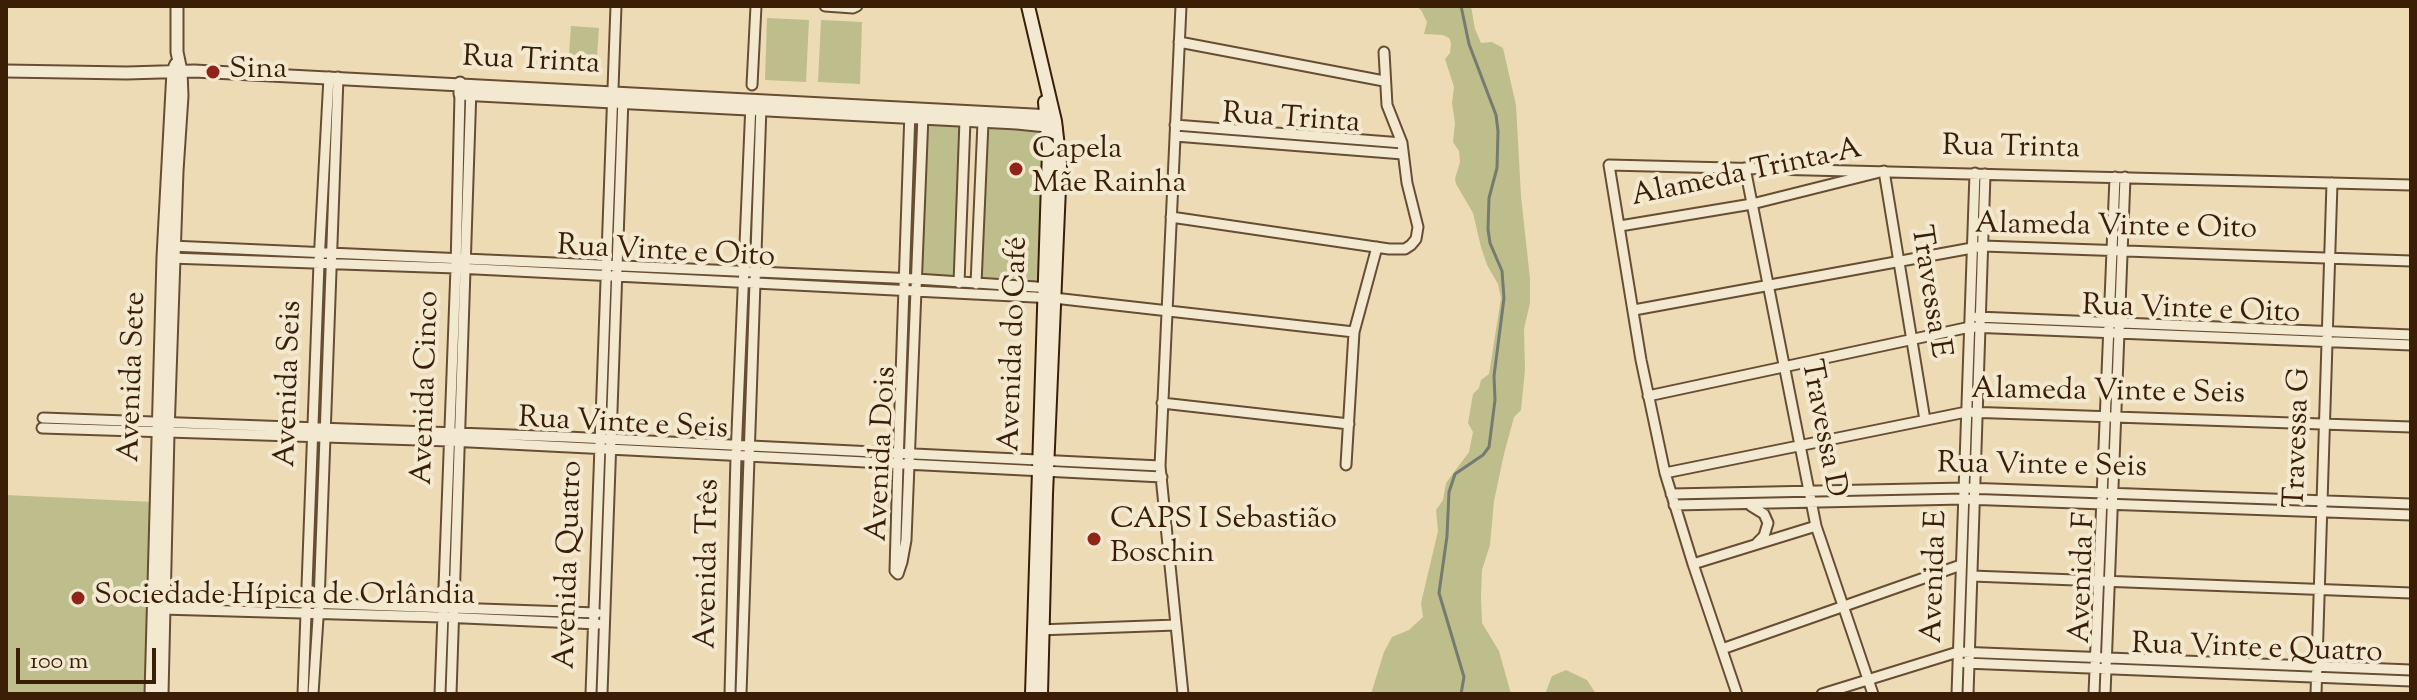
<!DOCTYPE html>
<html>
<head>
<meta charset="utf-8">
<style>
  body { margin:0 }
  #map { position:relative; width:2417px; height:700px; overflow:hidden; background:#eddbb6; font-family:"Sorts Mill Goudy",serif }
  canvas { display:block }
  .frame { position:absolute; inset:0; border:8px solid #3a1e06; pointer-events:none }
  .scale { position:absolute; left:16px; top:648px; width:140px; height:36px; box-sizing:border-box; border:4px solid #3a1e06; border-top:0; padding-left:10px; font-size:24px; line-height:28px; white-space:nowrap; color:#3a1e06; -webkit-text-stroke:6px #f3e8d0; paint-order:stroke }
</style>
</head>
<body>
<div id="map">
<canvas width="2417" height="700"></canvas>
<div class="frame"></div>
<div class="scale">100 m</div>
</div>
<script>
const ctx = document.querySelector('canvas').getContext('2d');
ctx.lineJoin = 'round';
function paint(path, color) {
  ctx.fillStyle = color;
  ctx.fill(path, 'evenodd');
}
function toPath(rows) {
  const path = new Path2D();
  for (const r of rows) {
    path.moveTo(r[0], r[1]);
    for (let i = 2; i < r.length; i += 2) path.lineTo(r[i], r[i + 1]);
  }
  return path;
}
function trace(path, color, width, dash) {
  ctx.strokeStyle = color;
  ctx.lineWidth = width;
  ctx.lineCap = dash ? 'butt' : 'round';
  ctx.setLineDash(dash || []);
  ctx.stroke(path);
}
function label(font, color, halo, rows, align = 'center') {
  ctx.font = font + ' "Sorts Mill Goudy",serif';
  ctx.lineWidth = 8;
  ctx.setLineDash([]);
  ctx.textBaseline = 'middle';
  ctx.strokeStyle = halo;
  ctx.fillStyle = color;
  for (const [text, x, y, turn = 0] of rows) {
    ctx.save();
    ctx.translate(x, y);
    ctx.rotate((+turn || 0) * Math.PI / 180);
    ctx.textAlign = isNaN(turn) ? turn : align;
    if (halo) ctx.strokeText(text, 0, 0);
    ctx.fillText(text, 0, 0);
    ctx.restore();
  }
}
paint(toPath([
  [1416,6,1471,6,1475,29,1481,43,1492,42,1503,48,1516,105,1521,196,1530,279,1530,303,1524,329,1525,370,1521,410,1514,417,1504,454,1494,501,1490,545,1482,570,1481,597,1482,623,1499,651,1511,694,1371,694,1384,652,1392,637,1409,630,1423,617,1421,603,1438,531,1436,510,1443,500,1446,483,1469,452,1473,432,1468,423,1473,394,1479,388,1481,380,1489,374,1501,298,1498,284,1487,265,1481,247,1473,213,1456,184,1455,179,1460,162,1459,151,1453,142,1455,123,1452,103,1454,87,1445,59,1450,53,1451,43,1449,38,1443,35,1424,34,1427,22,1421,10],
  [767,18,809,20,806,82,765,80],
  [821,20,862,22,860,84,818,82],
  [571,26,599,28,596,70,568,68],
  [923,118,965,120,959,283,916,279],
  [983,122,1047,126,1043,288,976,284],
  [6,495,153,502,148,694,6,694],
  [1566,670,1587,680,1596,694,1545,694,1552,676]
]), '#bdbe8b');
trace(toPath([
  [1461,694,1464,677,1439,593,1447,536,1449,492,1455,474,1483,455,1489,447,1495,400,1494,376,1504,298,1502,271,1490,243,1488,229,1489,198,1497,168,1498,131,1496,115,1469,44,1461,6]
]), '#747b70', 3);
const minor = toPath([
  [825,6,853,8,857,6],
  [1181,6,1160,466,1183,694],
  [1179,42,1384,81],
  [752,85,756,6],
  [1175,125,1402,143],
  [1175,136,1403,154],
  [1745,168,1816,526,1873,694],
  [1171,217,1389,249,1405,249,1411,245,1416,239,1418,227,1407,183,1402,143,1387,105,1384,52],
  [1620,226,1752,204,1884,171,1925,420],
  [171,246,916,279,1051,288],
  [170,258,456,268,1054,298,1354,332],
  [959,283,965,120],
  [976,284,983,122],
  [1634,310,1983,246,2411,261],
  [1977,317,2411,335],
  [1648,396,1970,327,2411,345],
  [1162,403,1349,424],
  [43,418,567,437,1160,466],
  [42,428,450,441,1162,477],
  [1346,465,1354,332,1377,247],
  [1665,473,1966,412,2411,427],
  [1671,494,1965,488,2411,504],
  [1674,505,1964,499,2411,515],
  [1751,506,1764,514,1768,523,1764,536,1757,543],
  [1693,564,1816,526],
  [898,574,895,571,898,464,910,111],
  [898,574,902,562,906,540,923,115],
  [1972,576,2411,593],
  [160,598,597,613],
  [161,609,442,617,598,624],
  [1038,630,1176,625],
  [1722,649,1961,565],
  [1965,663,2411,681],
  [303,694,319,263,329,77],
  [313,694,319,603,338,77],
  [440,694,456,268,460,94],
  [451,694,471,88],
  [591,694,616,6],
  [602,694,623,98],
  [730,694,736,456,751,103],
  [741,694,761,106],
  [1737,694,1693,564,1665,473,1641,360,1609,165,2411,185],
  [1822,694,1958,652,2411,670],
  [1957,694,1975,173],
  [1968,694,1985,174],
  [2094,694,2115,177],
  [2105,694,2125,177],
  [2316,694,2332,183]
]);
const tertiary = toPath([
  [6,71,127,73,194,71,1052,116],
  [460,83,460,94,1017,123,1056,127],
  [151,694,163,257,173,71,176,64],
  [162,694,168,433,177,171,182,96,181,71,177,52,177,6]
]);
const secondary = toPath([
  [1028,6,1055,121,1060,164,1046,494,1041,694],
  [1032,694,1049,150,1045,102]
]);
trace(minor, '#674d32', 13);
trace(tertiary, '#674d32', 15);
trace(secondary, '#3a1e06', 16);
trace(minor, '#f3e8d0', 9);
trace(tertiary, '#f3e8d0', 11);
trace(secondary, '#f3e8d0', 12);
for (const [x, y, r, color] of [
  [213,72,8,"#8f2418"],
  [1016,169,8,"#8f2418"],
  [1094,539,8,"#8f2418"],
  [78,598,8,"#8f2418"]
]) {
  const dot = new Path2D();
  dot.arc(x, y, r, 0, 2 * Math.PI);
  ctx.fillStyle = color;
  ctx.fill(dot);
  trace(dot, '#f3e8d0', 3);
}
label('30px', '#3a1e06', '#f3e8d0', [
  ["Rua Trinta",531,63,3],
  ["Rua Trinta",1291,121,4],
  ["Rua Trinta",2011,150,1],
  ["Alameda Trinta-A",1747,175,-12],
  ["Alameda Vinte e Oito",2116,229,1],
  ["Rua Vinte e Oito",666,254,3],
  ["Travessa E",1928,292,81],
  ["Rua Vinte e Oito",2191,312,2],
  ["Avenida do Café",1016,344,-88],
  ["Avenida Sete",135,377,-88],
  ["Avenida Seis",291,384,-88],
  ["Avenida Cinco",428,388,-88],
  ["Alameda Vinte e Seis",2108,394,1],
  ["Rua Vinte e Seis",623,426,3],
  ["Travessa D",1821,429,79],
  ["Travessa G",2300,438,-88],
  ["Avenida Dois",884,454,-87],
  ["Rua Vinte e Seis",2042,468,1],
  ["Avenida Três",710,564,-89],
  ["Avenida Quatro",571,565,-88],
  ["Avenida E",1937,577,-88],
  ["Avenida F",2085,578,-88],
  ["Rua Vinte e Quatro",2257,651,2]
]);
label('30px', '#3a1e06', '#f3e8d0', [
  ["Sina",229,72],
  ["Capela",1032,152],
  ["Mãe Rainha",1032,186],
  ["CAPS I Sebastião",1110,522],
  ["Boschin",1110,556],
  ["Sociedade Hípica de Orlândia",94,598]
], 'left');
</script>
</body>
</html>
